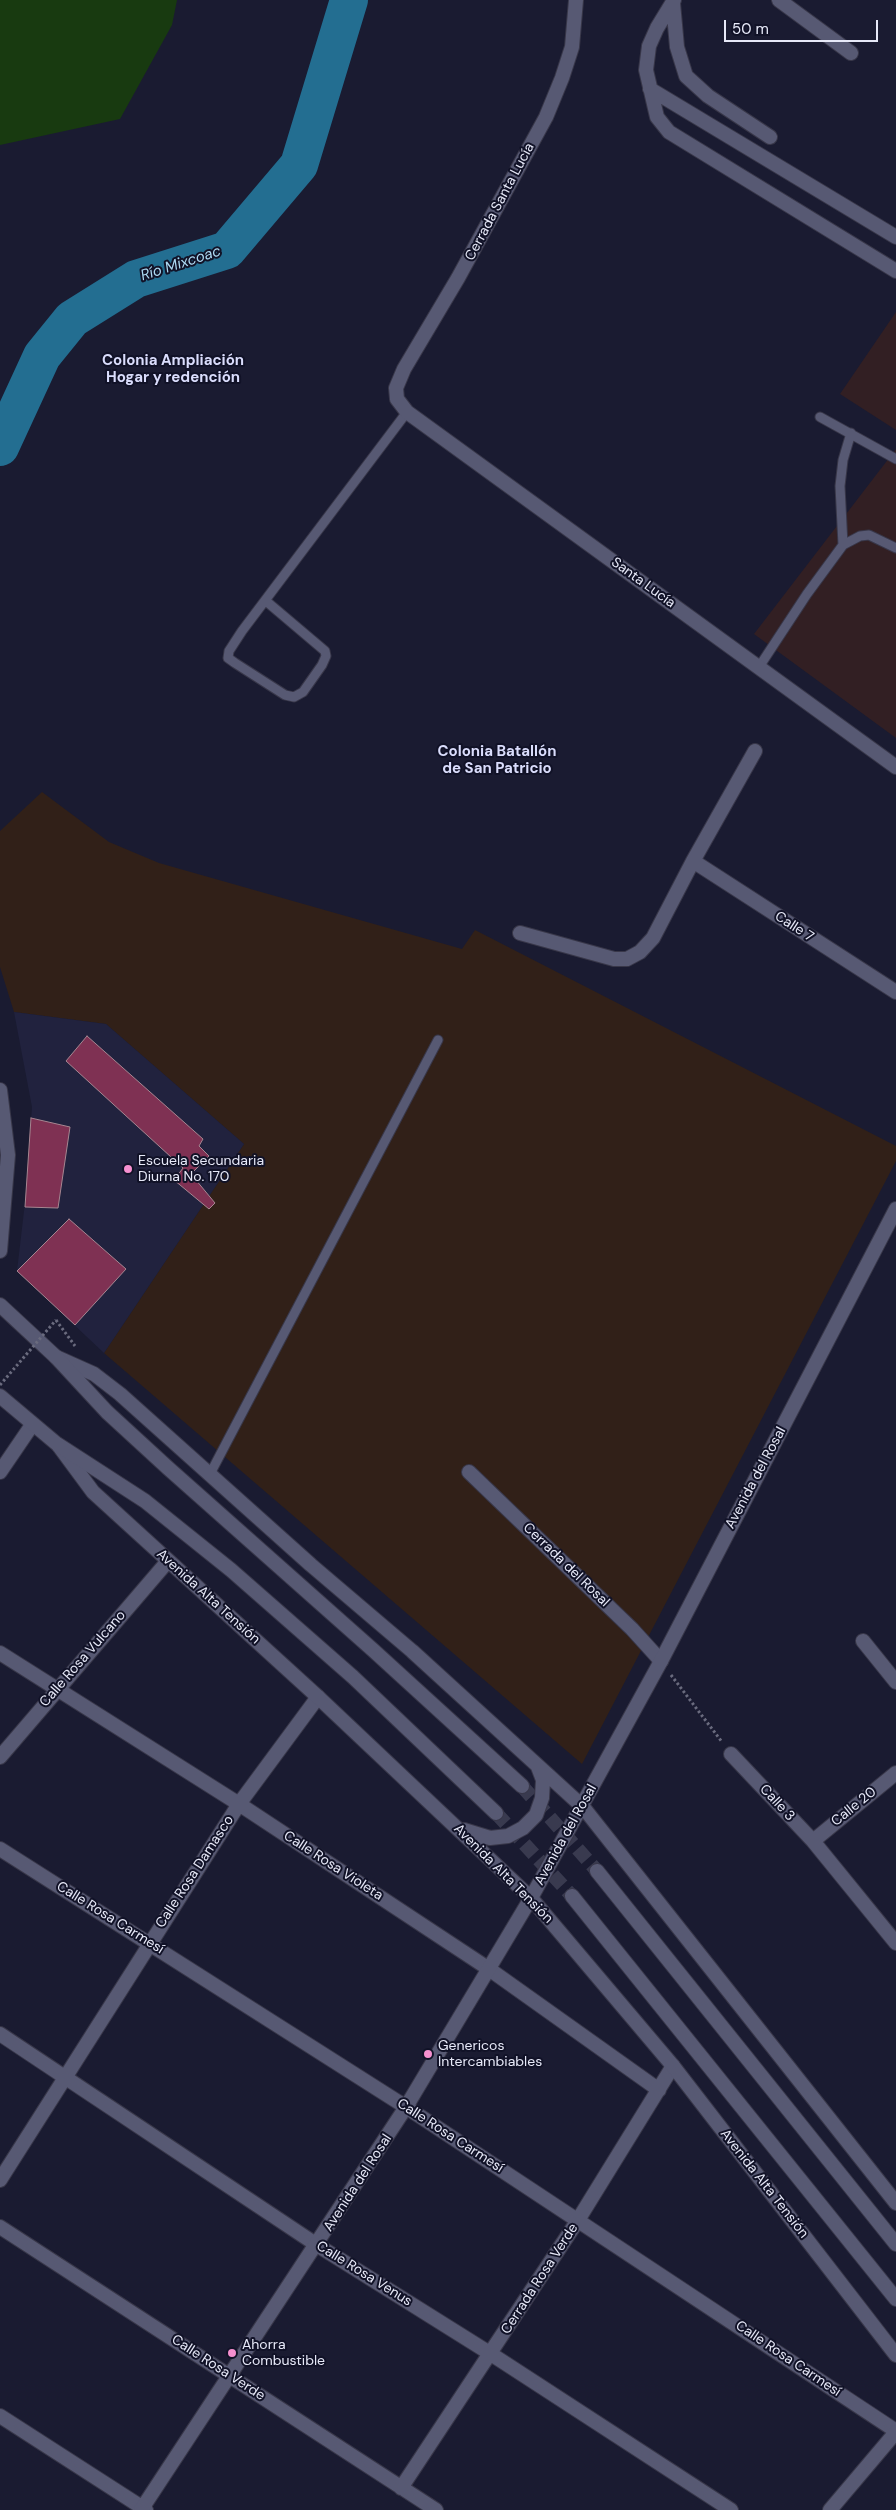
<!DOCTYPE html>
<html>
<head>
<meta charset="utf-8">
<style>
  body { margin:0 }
  #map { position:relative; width:896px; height:2510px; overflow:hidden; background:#1a1b31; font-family:"DM Sans",sans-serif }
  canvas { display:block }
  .scale { position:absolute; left:724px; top:20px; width:154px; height:22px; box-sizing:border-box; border:2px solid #e7e9f8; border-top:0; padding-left:6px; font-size:15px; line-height:18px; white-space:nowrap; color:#e7e9f8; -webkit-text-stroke:4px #111227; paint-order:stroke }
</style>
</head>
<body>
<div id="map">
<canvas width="896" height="2510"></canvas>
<div class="scale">50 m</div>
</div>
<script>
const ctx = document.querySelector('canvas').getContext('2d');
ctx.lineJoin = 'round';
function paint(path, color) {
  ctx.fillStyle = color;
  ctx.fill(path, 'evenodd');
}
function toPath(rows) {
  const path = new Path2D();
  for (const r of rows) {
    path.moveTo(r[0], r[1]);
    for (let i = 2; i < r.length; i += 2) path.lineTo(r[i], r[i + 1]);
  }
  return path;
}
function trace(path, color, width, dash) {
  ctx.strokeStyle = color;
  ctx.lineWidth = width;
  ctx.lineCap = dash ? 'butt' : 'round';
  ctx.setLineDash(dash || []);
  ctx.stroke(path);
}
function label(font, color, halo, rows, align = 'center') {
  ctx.font = font + ' "DM Sans",sans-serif';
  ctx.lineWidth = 4;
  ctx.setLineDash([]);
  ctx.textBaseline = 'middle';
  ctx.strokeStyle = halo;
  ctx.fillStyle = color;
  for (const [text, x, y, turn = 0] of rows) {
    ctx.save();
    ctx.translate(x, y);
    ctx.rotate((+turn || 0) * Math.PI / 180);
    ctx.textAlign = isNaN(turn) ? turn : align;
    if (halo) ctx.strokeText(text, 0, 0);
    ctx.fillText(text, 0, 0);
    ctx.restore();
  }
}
paint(toPath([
  [896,312,896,430,840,394],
  [896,449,896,738,754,634]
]), '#321f23');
paint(toPath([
  [42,792,109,842,159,863,462,949,475,930,896,1146,896,1161,582,1764,104,1353,244,1144,106,1024,14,1012,0,967,0,831]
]), '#312018');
paint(toPath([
  [14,1012,106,1024,244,1144,104,1353,17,1271,26,1194,32,1107]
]), '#21223e');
paint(toPath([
  [0,0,177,0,172,25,120,119,0,145]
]), '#183a10');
trace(toPath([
  [0,447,42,356,72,319,136,279,227,250,299,165,349,0]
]), '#236e91', 38);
const building = toPath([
  [87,1036,203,1139,199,1146,209,1156,191,1174,215,1203,209,1209,174,1180,183,1168,66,1061,87,1036],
  [31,1118,70,1127,58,1208,25,1207,31,1118],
  [69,1219,126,1269,75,1325,17,1271,69,1219]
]);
paint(building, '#7f3153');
trace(building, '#a68691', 1);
trace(toPath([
  [522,1786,597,1871],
  [496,1813,572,1896]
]), '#393a4f', 14, [14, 7]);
const service = toPath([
  [820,417,896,459],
  [843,545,840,486,843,460,851,433],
  [266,601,325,651,326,656,322,665,303,692,294,697,285,695,235,663,228,658,229,651,242,631,407,412],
  [759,667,807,594,843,545,860,536,869,535,896,548],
  [210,1474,438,1040]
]);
const minor = toPath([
  [576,0,572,47,562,78,546,117,458,278,404,369,396,388,397,399,407,412,896,767],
  [674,0,657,28,649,46,646,70,657,117,669,132,896,271],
  [779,0,851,53],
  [673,3,677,47,686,76,708,96,770,137],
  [650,89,896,237],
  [693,861,896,992],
  [520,933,614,959,627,959,640,952,653,938,693,861,755,751],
  [0,1090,8,1155,0,1251],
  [0,1472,32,1425],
  [469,1472,632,1629,661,1661],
  [863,1641,896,1682],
  [0,1653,239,1804,489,1969,659,2090],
  [731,1754,813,1841,896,1943],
  [0,1757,168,1561],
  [813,1841,896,1773],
  [0,1849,406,2107,896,2431],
  [0,2034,317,2245,491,2354,731,2510],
  [0,2180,239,1804,318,1697],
  [0,2227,436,2510],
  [0,2416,146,2510],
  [401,2488,578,2220,673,2066]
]);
const tertiary = toPath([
  [56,1357,94,1374,120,1394,311,1565,412,1651,583,1807,896,2203],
  [59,1446,93,1492,318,1697,531,1898,673,2066,896,2355],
  [464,1830,490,1838,508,1836,523,1828,536,1815,542,1798,543,1780,538,1767],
  [141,2510,406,2107,531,1898,661,1661,896,1209],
  [830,2510,896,2432]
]);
const secondary = toPath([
  [0,1305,56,1357,107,1412,168,1468,373,1650,522,1786],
  [0,1396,57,1444,145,1501,231,1570,353,1677,496,1813],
  [597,1871,896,2244],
  [572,1896,896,2299]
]);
trace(service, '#383749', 11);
trace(minor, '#383749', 16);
trace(tertiary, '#383749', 16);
trace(secondary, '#383749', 16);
trace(toPath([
  [56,1320,75,1346],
  [671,1675,722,1742]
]), '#6a6b7e', 3, [2.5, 2.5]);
trace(service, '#575973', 9);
trace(minor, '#575973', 14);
trace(tertiary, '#575973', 14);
trace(secondary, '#575973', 14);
trace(toPath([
  [0,1385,56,1320]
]), '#6a6b7e', 3, [2.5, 2.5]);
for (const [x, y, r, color] of [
  [128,1169,5,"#f690d0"],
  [428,2054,5,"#f690d0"],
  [232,2353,5,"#f690d0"]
]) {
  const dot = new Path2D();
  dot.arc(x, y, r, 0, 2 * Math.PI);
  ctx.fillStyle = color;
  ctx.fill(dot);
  trace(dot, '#111227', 2);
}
label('14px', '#e7e9f8', '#111227', [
  ["Cerrada Santa Lucía",500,202,-62],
  ["Santa Lucía",643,583,36],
  ["Calle 7",794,927,33],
  ["Avenida del Rosal",756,1478,-62],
  ["Cerrada del Rosal",566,1565,44],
  ["Avenida Alta Tensión",208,1597,42],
  ["Calle Rosa Vulcano",83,1659,-49],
  ["Calle 3",777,1803,47],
  ["Calle 20",854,1807,-39],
  ["Avenida del Rosal",566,1835,-61],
  ["Calle Rosa Violeta",333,1866,33],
  ["Calle Rosa Damasco",195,1872,-57],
  ["Avenida Alta Tensión",503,1874,45],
  ["Calle Rosa Carmesí",110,1918,32],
  ["Calle Rosa Carmesí",450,2136,33],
  ["Avenida del Rosal",358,2183,-57],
  ["Avenida Alta Tensión",764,2184,52],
  ["Calle Rosa Venus",364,2274,32],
  ["Cerrada Rosa Verde",540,2279,-57],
  ["Calle Rosa Carmesí",788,2359,34],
  ["Calle Rosa Verde",218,2368,33]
]);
label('14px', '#e7e9f8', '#111227', [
  ["Escuela Secundaria",138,1161],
  ["Diurna No. 170",138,1177],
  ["Genericos",438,2046],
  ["Intercambiables",438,2062],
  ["Ahorra",242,2345],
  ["Combustible",242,2361]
], 'left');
label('italic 15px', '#add9f2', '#111227', [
  ["Río Mixcoac",181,264,-18]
]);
label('bold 15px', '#daddfc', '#111227', [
  ["Colonia Ampliación",173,361],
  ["Hogar y redención",173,378],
  ["Colonia Batallón",497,752],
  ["de San Patricio",497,769]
]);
</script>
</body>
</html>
